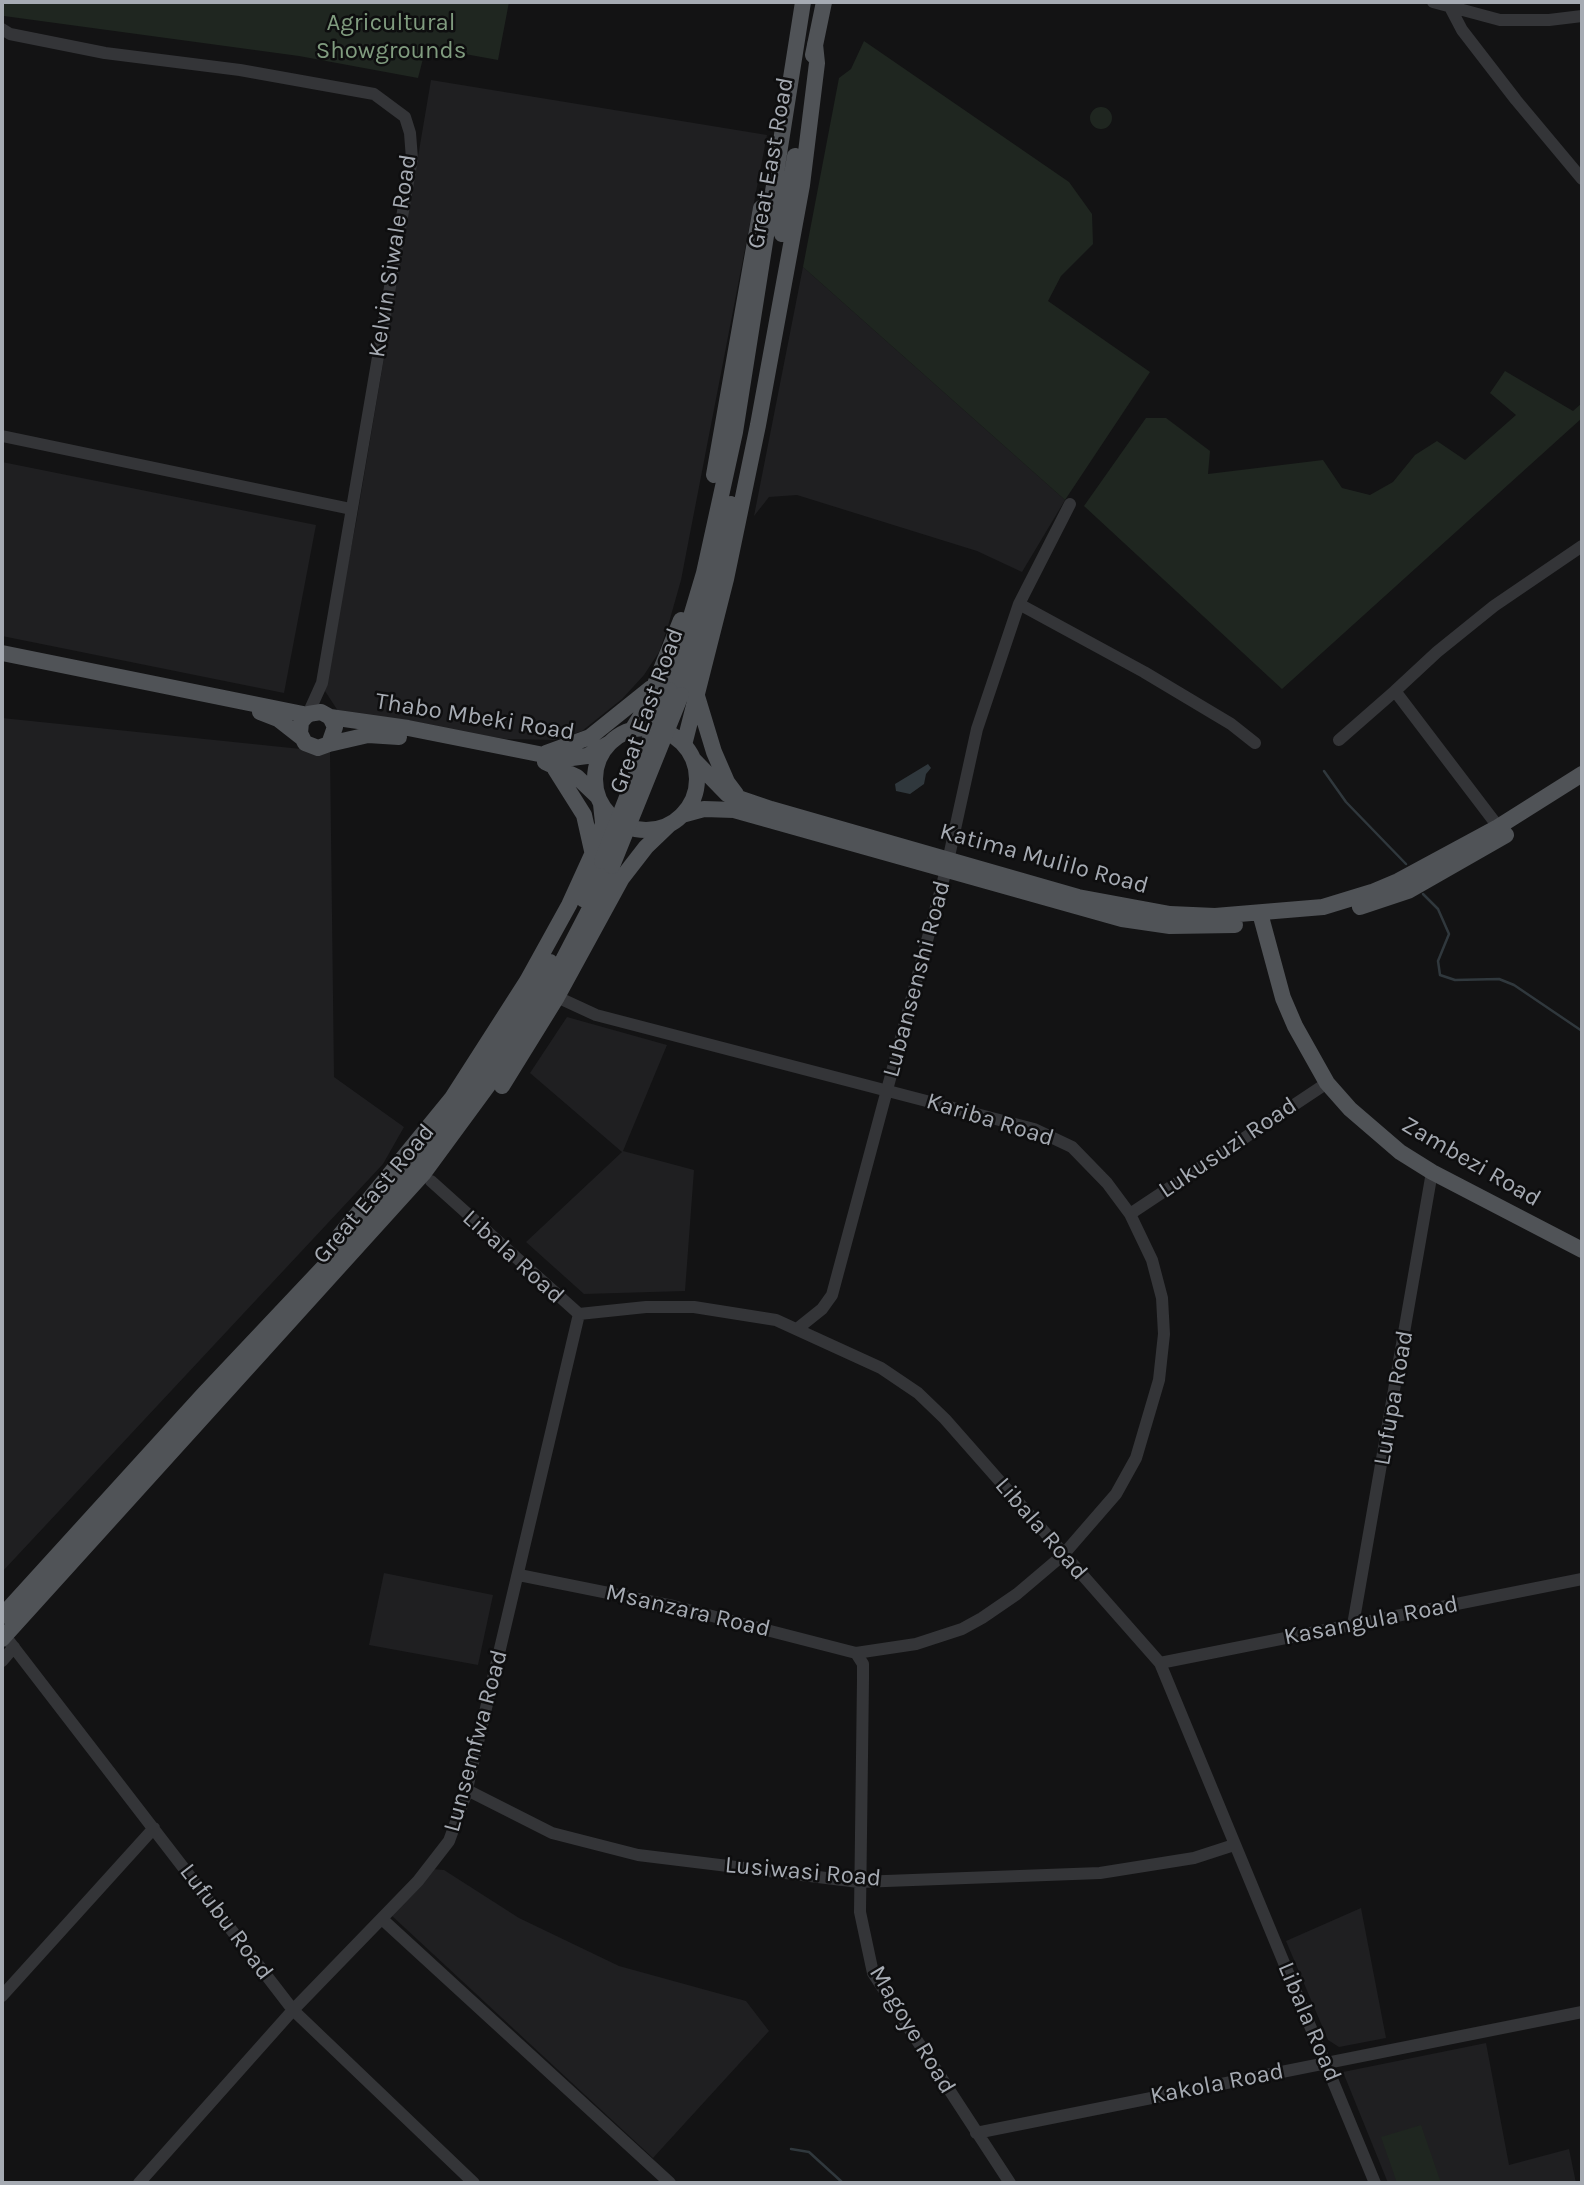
<!DOCTYPE html>
<html>
<head>
<meta charset="utf-8">
<style>
  body { margin:0 }
  #map { position:relative; width:1584px; height:2185px; overflow:hidden; background:#131314; font-family:Karla,sans-serif }
  canvas { display:block }
  .frame { position:absolute; inset:0; border:4px solid #a6abb3; pointer-events:none }
</style>
</head>
<body>
<div id="map">
<canvas width="1584" height="2185"></canvas>
<div class="frame"></div>
</div>
<script>
const ctx = document.querySelector('canvas').getContext('2d');
ctx.lineJoin = 'round';
function paint(path, color) {
  ctx.fillStyle = color;
  ctx.fill(path, 'evenodd');
}
function toPath(rows) {
  const path = new Path2D();
  for (const r of rows) {
    if (r.length === 3) {
      path.moveTo(r[0] + r[2], r[1]);
      path.arc(r[0], r[1], r[2], 0, 2 * Math.PI);
      continue;
    }
    path.moveTo(r[0], r[1]);
    for (let i = 2; i < r.length; i += 2) path.lineTo(r[i], r[i + 1]);
  }
  return path;
}
function trace(path, color, width, dash) {
  ctx.strokeStyle = color;
  ctx.lineWidth = width;
  ctx.lineCap = dash ? 'butt' : 'round';
  ctx.setLineDash(dash || []);
  ctx.stroke(path);
}
function label(font, color, halo, rows, align = 'center') {
  ctx.font = font + ' Karla,sans-serif';
  ctx.lineWidth = 5;
  ctx.setLineDash([]);
  ctx.textBaseline = 'middle';
  ctx.strokeStyle = halo;
  ctx.fillStyle = color;
  for (const [text, x, y, turn = 0] of rows) {
    ctx.save();
    ctx.translate(x, y);
    ctx.rotate((+turn || 0) * Math.PI / 180);
    ctx.textAlign = isNaN(turn) ? turn : align;
    if (halo) ctx.strokeText(text, 0, 0);
    ctx.fillText(text, 0, 0);
    ctx.restore();
  }
}
paint(toPath([
  [431,80,767,135,681,580,668,626,659,652,644,675,622,699,582,731,557,740,506,739,340,714,323,688,356,523],
  [803,267,1065,500,1022,572,977,551,797,495,769,497,754,516],
  [2,462,316,525,284,693,2,636],
  [2,718,330,752,334,1077,404,1127,383,1164,2,1572],
  [567,1017,667,1045,623,1151,694,1170,685,1291,584,1294,526,1242,622,1152,530,1073],
  [384,1573,493,1595,478,1665,369,1645],
  [431,1869,444,1870,519,1918,619,1966,746,2001,769,2031,653,2158,391,1915],
  [1361,1908,1386,2038,1339,2047,1328,2040,1286,1941],
  [1486,2043,1509,2165,1569,2149,1576,2183,1388,2183,1343,2072]
]), '#1f1f21');
paint(toPath([
  [2,2,509,2,498,60,426,47,418,78,299,56,4,16],
  [864,41,1069,182,1092,214,1093,244,1061,276,1048,301,1150,372,1065,500,803,267,839,78,851,69],
  [1101,118,11],
  [1505,371,1573,411,1582,403,1582,418,1282,689,1084,506,1146,418,1166,418,1210,451,1208,474,1323,460,1342,488,1370,495,1393,482,1415,455,1437,441,1465,460,1516,415,1490,393],
  [1421,2125,1441,2183,1397,2183,1381,2137]
]), '#1f2620');
paint(toPath([
  [928,764,931,768,926,774,924,784,910,794,896,791,895,784]
]), '#30383d');
trace(toPath([
  [1324,771,1346,802,1406,864],
  [1423,894,1438,909,1449,934,1438,961,1440,975,1455,980,1499,979,1514,985,1582,1031],
  [791,2149,809,2152,843,2183]
]), '#30383d', 2.5);
trace(toPath([
  [1433,2,1500,20,1549,20,1582,16],
  [1451,9,1462,30,1516,100,1582,179],
  [2,29,10,34,105,53,240,70,374,94,405,117,410,133,412,159,322,683,308,714],
  [2,436,351,509],
  [1019,604,1144,672,1231,724,1255,743],
  [1339,740,1395,691],
  [1503,833,1395,691,1437,652,1494,606,1582,546],
  [557,997,596,1015,1034,1129,1072,1147,1107,1183,1130,1214,1152,1260,1162,1298,1164,1334,1159,1380,1136,1458,1116,1494,1063,1555,1017,1594,982,1618,962,1629,916,1644,856,1653],
  [431,1181,579,1314,646,1307,694,1307,776,1320,881,1368,918,1393,945,1419,1160,1663,1375,2183],
  [1130,1214,1327,1083],
  [797,1329,822,1309,832,1295,946,870,977,729,1019,604,1070,504],
  [519,1575,673,1606,856,1653],
  [1353,1625,1432,1172],
  [5,1636,293,2010,474,2183],
  [856,1653,863,1664,863,1679,860,1912,873,1973,1010,2183],
  [2,1661,14,1647],
  [1160,1663,1582,1579],
  [467,1790,552,1833,638,1855,859,1882,1100,1873,1194,1858,1234,1845],
  [382,1919,670,2183],
  [2,1996,154,1828],
  [976,2133,1582,2012],
  [139,2183,293,2010,418,1881,449,1841,465,1797,579,1314]
]), '#343538', 12);
trace(toPath([
  [813,55,824,2],
  [782,234,795,156],
  [714,475,761,208],
  [2,653,308,715],
  [669,690,704,573,735,432,803,2],
  [681,695,715,575,731,504],
  [697,696,714,752,727,782,736,794],
  [260,712,278,719,301,737],
  [330,717,335,727,329,744,318,748,305,743,300,733,301,722,308,714,321,712,330,717,408,728,564,759,587,756,610,743],
  [646,779,51],
  [632,730,645,709,681,620],
  [329,744,368,735,399,737],
  [684,745,726,579,758,425,802,185,817,63,815,44],
  [546,753,590,737,651,688],
  [693,759,727,794,771,809,1078,897,1170,914,1215,916,1323,907,1372,892,1398,881,1498,827,1582,774],
  [545,762,577,777,598,797],
  [555,769,584,815,593,855],
  [682,815,704,809,734,810,1122,919,1170,926,1235,925],
  [583,899,602,861],
  [1360,907,1408,891,1506,835],
  [1260,913,1283,998,1295,1026,1327,1083,1350,1109,1400,1152,1432,1172,1582,1250],
  [502,1086,557,997,622,878,646,847,670,824],
  [340,1235,452,1098,527,981,569,905,600,837,603,823,601,804],
  [2,1616,204,1394,370,1218,414,1167,493,1058,550,962],
  [2,1639,423,1174,503,1065,547,991,612,866]
]), '#505357', 16);
trace(toPath([
  [602,861,669,690],
  [612,866,681,695]
]), '#505357', 16);
label('24px', '#809c7f', '#0e0e0f', [
  ["Agricultural",391,23],
  ["Showgrounds",391,51]
]);
label('24px', '#a6abb3', '#0e0e0f', [
  ["Great East Road",771,163,-80],
  ["Kelvin Siwale Road",393,256,-81],
  ["Great East Road",647,711,-70],
  ["Thabo Mbeki Road",475,717,9],
  ["Katima Mulilo Road",1044,859,15],
  ["Lubansenshi Road",917,979,-75],
  ["Kariba Road",990,1120,17],
  ["Lukusuzi Road",1228,1148,-34],
  ["Zambezi Road",1471,1162,30],
  ["Great East Road",374,1194,-50],
  ["Libala Road",513,1257,42],
  ["Lufupa Road",1394,1398,-80],
  ["Libala Road",1041,1529,49],
  ["Msanzara Road",688,1611,13],
  ["Kasangula Road",1371,1621,-11],
  ["Lunsemfwa Road",476,1741,-75],
  ["Lusiwasi Road",803,1872,5],
  ["Lufubu Road",226,1922,53],
  ["Libala Road",1309,2022,67],
  ["Magoye Road",912,2030,59],
  ["Kakola Road",1217,2084,-11]
]);
</script>
</body>
</html>
